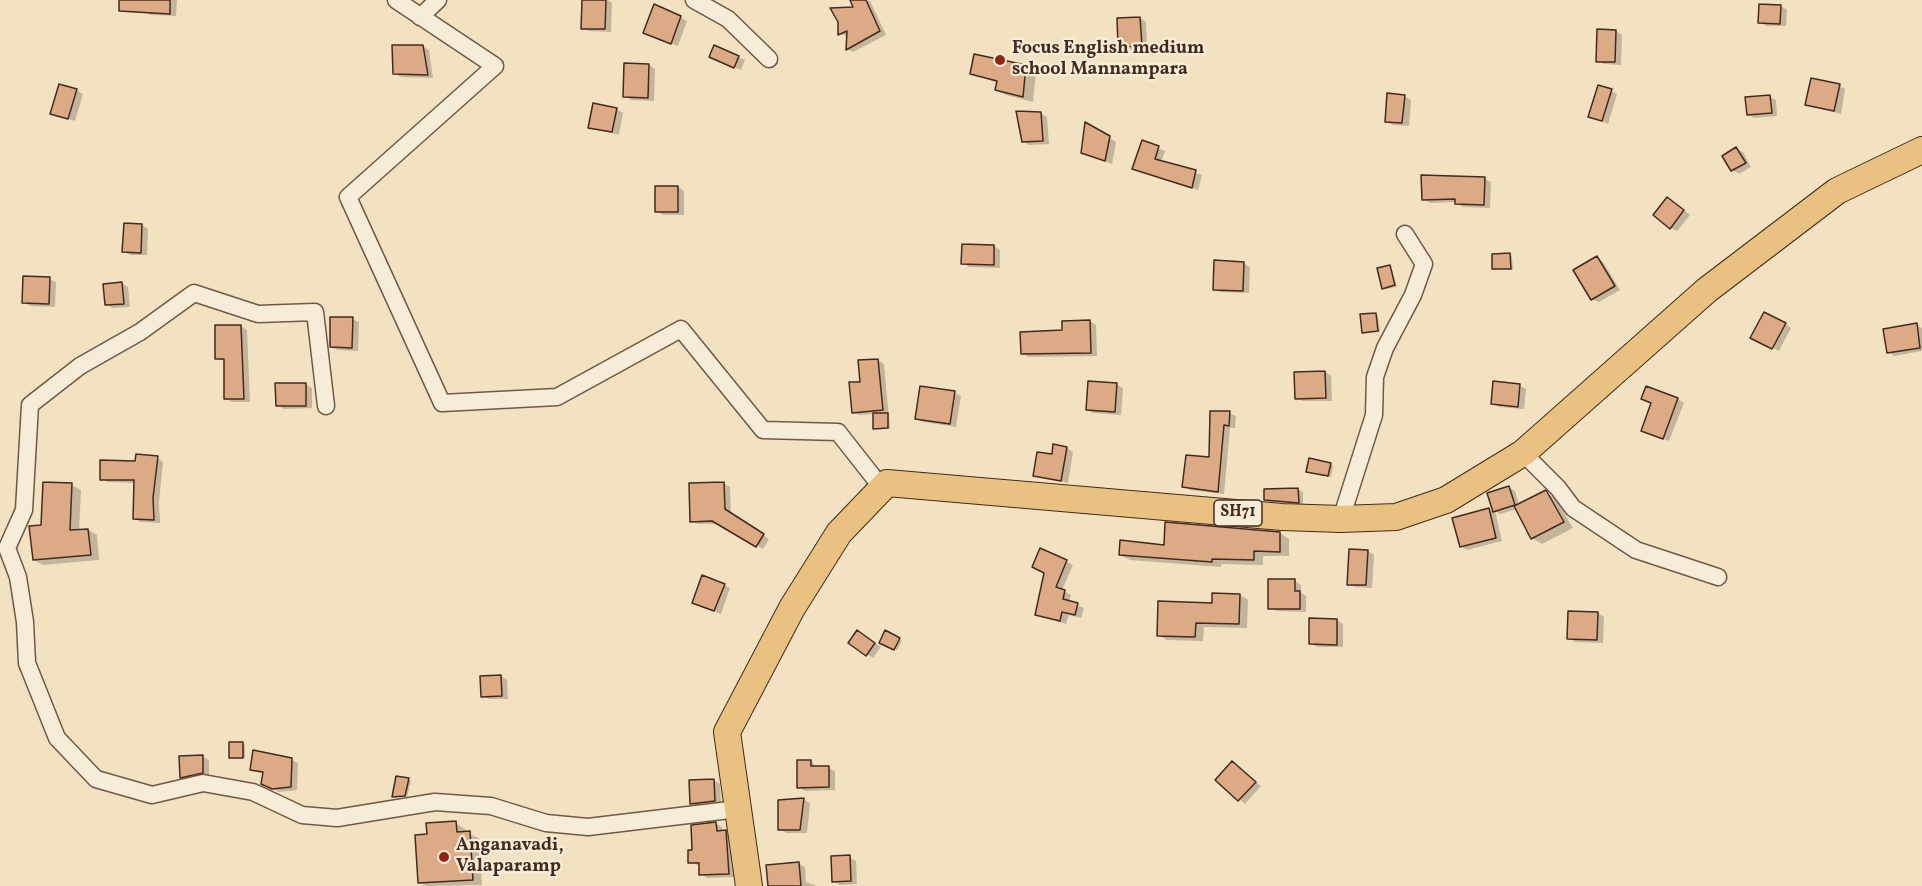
<!DOCTYPE html>
<html>
<head>
<meta charset="utf-8">
<style>
  body { margin:0 }
  canvas { display:block; background:#f2e2c2 }
</style>
</head>
<body>
<canvas width="1922" height="886"></canvas>
<script>
const ctx = document.querySelector('canvas').getContext('2d');
ctx.lineJoin = 'round';
function paint(path, color) {
  ctx.fillStyle = color;
  ctx.fill(path, 'evenodd');
}
function toPath(rows) {
  const path = new Path2D();
  for (const r of rows) {
    path.moveTo(r[0], r[1]);
    for (let i = 2; i < r.length; i += 2) path.lineTo(r[i], r[i + 1]);
  }
  return path;
}
function trace(path, color, width, dash) {
  ctx.strokeStyle = color;
  ctx.lineWidth = width;
  ctx.lineCap = dash ? 'butt' : 'round';
  ctx.setLineDash(dash || []);
  ctx.stroke(path);
}
function label(font, color, halo, rows, align = 'center') {
  ctx.font = font + ' Vollkorn,serif';
  ctx.lineWidth = 4.5;
  ctx.setLineDash([]);
  ctx.textBaseline = 'middle';
  ctx.strokeStyle = halo;
  ctx.fillStyle = color;
  for (const [text, x, y, turn = 0] of rows) {
    ctx.save();
    ctx.translate(x, y);
    ctx.rotate((+turn || 0) * Math.PI / 180);
    ctx.textAlign = isNaN(turn) ? turn : align;
    if (halo) ctx.strokeText(text, 0, 0);
    ctx.fillText(text, 0, 0);
    ctx.restore();
  }
}
paint(toPath([
  [144,0,177,0,176,16,150,15,144,11],
  [583,0,607,0,612,3,611,32,589,31,582,28],
  [851,0,870,1,886,35,853,52,847,49,848,36,840,34,856,9],
  [1781,6,1787,10,1786,26,1766,26,1760,22],
  [680,17,687,21,678,46,651,36],
  [1140,18,1146,22,1147,49,1126,49,1119,46],
  [1616,31,1622,35,1621,65,1604,64,1597,61],
  [422,46,429,50,433,78,401,77,394,73],
  [738,57,745,60,741,70,717,60],
  [626,64,649,65,655,69,654,101,631,100,625,96],
  [1026,66,1036,72,1033,102,1006,95,996,90,998,83,971,73],
  [1839,86,1845,89,1841,114,1807,105],
  [76,90,83,94,75,121,52,113],
  [1611,91,1617,94,1608,124,1589,116],
  [1404,96,1411,100,1409,126,1393,125,1386,121],
  [1770,97,1776,100,1777,116,1754,118,1748,114],
  [616,109,623,113,619,135,590,127],
  [1040,113,1047,117,1049,144,1029,145,1023,141],
  [1086,124,1116,142,1112,164,1083,153],
  [1143,142,1165,151,1161,162,1202,175,1198,190,1133,168],
  [1736,149,1743,152,1751,167,1739,174,1733,170,1724,156],
  [1423,177,1485,179,1491,182,1490,208,1463,207,1456,202,1430,203,1424,199],
  [678,187,684,191,684,215,663,215,657,211],
  [1674,202,1690,215,1677,231,1671,228],
  [142,225,148,229,147,255,130,255,124,251],
  [994,246,1000,250,1000,268,969,267,963,263],
  [1510,254,1512,256,1513,270,1494,268],
  [1597,258,1603,262,1620,290,1599,302,1592,299],
  [1243,263,1250,267,1249,293,1221,292,1214,289],
  [1390,266,1397,287,1386,289,1384,288],
  [49,279,56,282,55,307,30,306,23,302],
  [122,283,128,287,130,307,113,308,107,305],
  [1376,315,1378,316,1380,332,1363,332],
  [352,319,359,322,358,351,338,350,331,347],
  [1090,321,1096,325,1097,356,1029,357,1022,353],
  [1785,324,1791,328,1779,351,1752,337],
  [1916,325,1922,328,1922,351,1894,356,1888,352],
  [241,326,247,330,250,402,232,402,226,398,226,362,217,358],
  [878,360,884,364,890,429,875,428,874,414,859,415,853,412,862,383,860,362],
  [1325,372,1331,376,1332,401,1303,401,1297,398],
  [305,384,312,388,312,408,284,409,277,405],
  [1117,385,1123,388,1121,415,1093,413,1087,409],
  [1520,386,1526,389,1524,409,1499,407,1492,403],
  [955,393,961,396,956,427,923,422,917,418],
  [1678,399,1684,403,1669,441,1649,434],
  [1212,412,1229,413,1236,416,1235,428,1230,428,1224,494,1190,490,1184,486,1210,459],
  [1067,448,1073,452,1068,483,1034,475],
  [157,458,163,462,159,502,160,523,140,522,134,518,135,483,108,482,101,479,136,463],
  [1330,464,1333,466,1331,477,1310,473],
  [45,483,72,485,81,490,79,531,88,530,97,535,99,560,43,565,34,560,43,527],
  [724,484,730,487,731,514,769,539,763,549,720,524,698,524,692,521],
  [1509,488,1515,491,1519,505,1545,492,1555,498,1573,528,1542,544,1532,538,1517,509,1500,514,1495,511,1502,541,1467,550,1461,546,1489,509,1495,513,1489,494],
  [1298,489,1303,492,1303,504,1270,502,1265,500],
  [1280,533,1289,539,1289,556,1263,556,1263,565,1221,564,1221,567,1130,560,1120,555,1165,546],
  [1041,550,1073,565,1062,590,1071,595,1069,602,1084,608,1081,618,1069,615,1066,624,1036,615,1046,573],
  [1367,551,1374,555,1372,588,1355,587,1349,584],
  [1295,581,1301,585,1301,593,1306,596,1306,612,1276,611,1270,608],
  [724,585,730,588,721,614,694,603],
  [1240,595,1248,600,1247,628,1204,627,1203,641,1167,640,1158,635,1213,604],
  [1598,613,1604,617,1603,643,1575,642,1569,638],
  [1337,620,1343,624,1343,647,1317,647,1311,643],
  [886,633,902,641,897,650,881,642],
  [863,636,881,647,873,658,867,654],
  [501,676,507,680,508,699,489,699,483,696],
  [243,744,245,745,245,758,230,757],
  [203,757,209,760,209,776,188,780,181,777],
  [292,760,298,763,297,790,279,792,269,787,264,774,251,770],
  [811,761,817,768,828,768,835,771,835,790,805,791,799,787],
  [1232,763,1261,786,1245,804,1217,780],
  [408,780,411,781,407,797,393,796],
  [714,780,720,784,721,804,698,807,692,803],
  [803,799,810,803,807,833,786,833,780,829],
  [455,823,465,829,466,833,479,838,482,885,426,886,419,882,429,836],
  [716,824,722,827,722,832,732,835,734,877,707,878,701,874,700,866,689,862,693,851],
  [849,857,856,861,857,884,840,885,834,881],
  [799,864,805,867,806,882,817,886,769,886]
]), '#0003');
const building = toPath([
  [119,0,170,0,170,14,119,11,119,0],
  [582,0,606,0,605,29,581,29,582,0],
  [850,0,866,0,880,31,846,50,847,31,838,35,838,22,830,8,853,7,850,0],
  [654,4,681,16,671,44,643,33,654,4],
  [1759,4,1781,5,1780,24,1758,23,1759,4],
  [1140,17,1142,46,1118,47,1117,18,1140,17],
  [1597,29,1616,30,1615,62,1596,62,1597,29],
  [392,45,423,45,428,75,393,74,392,45],
  [714,45,739,56,734,68,709,57,714,45],
  [974,54,1026,65,1023,97,995,90,997,81,970,74,974,54],
  [624,63,649,64,648,98,623,97,624,63],
  [1811,78,1840,84,1834,111,1805,105,1811,78],
  [59,84,77,89,68,119,50,114,59,84],
  [1598,85,1612,89,1602,121,1588,117,1598,85],
  [1387,93,1405,95,1402,123,1385,122,1387,93],
  [1770,95,1772,113,1747,115,1745,97,1770,95],
  [593,103,617,108,612,132,588,128,593,103],
  [1016,111,1041,112,1043,141,1022,142,1016,111],
  [1085,122,1110,136,1105,161,1081,153,1085,122],
  [1142,140,1159,146,1155,159,1196,170,1192,188,1132,169,1142,140],
  [1736,147,1746,163,1731,171,1722,156,1736,147],
  [1421,175,1485,177,1484,205,1455,204,1455,199,1422,200,1421,175],
  [655,186,678,186,678,212,655,212,655,186],
  [1667,197,1684,210,1670,229,1653,215,1667,197],
  [124,223,142,224,141,253,122,252,124,223],
  [962,244,994,245,994,265,961,264,962,244],
  [1510,253,1511,269,1492,269,1492,254,1510,253],
  [1597,256,1615,286,1591,300,1573,270,1597,256],
  [1214,260,1244,262,1243,291,1213,290,1214,260],
  [1390,265,1395,285,1382,289,1377,268,1390,265],
  [23,276,50,277,49,304,22,303,23,276],
  [122,282,124,304,105,305,103,284,122,282],
  [1764,312,1786,323,1772,349,1750,338,1764,312],
  [1376,313,1378,331,1362,333,1360,314,1376,313],
  [330,317,353,317,352,348,330,347,330,317],
  [1090,320,1091,353,1021,354,1020,332,1062,330,1062,321,1090,320],
  [1917,323,1920,348,1887,353,1883,329,1917,323],
  [215,325,241,325,244,399,224,399,224,359,215,359,215,325],
  [878,359,883,410,852,413,849,382,860,382,858,360,878,359],
  [1325,371,1326,398,1295,399,1294,372,1325,371],
  [1088,381,1117,383,1115,412,1086,410,1088,381],
  [1493,381,1520,384,1518,407,1491,404,1493,381],
  [275,383,306,383,306,406,276,406,275,383],
  [920,386,955,391,950,424,915,419,920,386],
  [1646,386,1678,398,1663,439,1641,431,1651,403,1641,399,1646,386],
  [1210,411,1230,411,1229,426,1224,425,1218,492,1182,487,1186,455,1209,457,1210,411],
  [873,413,888,413,888,428,873,429,873,413],
  [1053,444,1067,447,1061,481,1033,476,1037,452,1052,454,1053,444],
  [136,454,158,456,153,498,154,520,133,519,134,480,100,480,100,460,135,461,136,454],
  [1309,458,1331,463,1328,476,1306,472,1309,458],
  [43,482,72,483,70,530,88,529,91,555,33,560,29,526,41,525,43,482],
  [724,482,725,509,764,534,756,547,712,521,690,522,689,483,724,482],
  [1509,486,1515,505,1493,512,1487,493,1509,486],
  [1298,488,1299,503,1264,500,1264,489,1298,488],
  [1546,490,1564,522,1531,539,1514,506,1546,490],
  [1489,508,1496,538,1460,547,1452,518,1489,508],
  [1165,522,1280,532,1280,552,1254,551,1254,560,1212,559,1212,562,1119,555,1120,540,1164,545,1165,522],
  [1040,548,1067,560,1056,587,1065,590,1063,599,1078,603,1075,615,1062,612,1060,621,1035,615,1044,573,1032,567,1040,548],
  [1349,549,1368,550,1366,585,1347,585,1349,549],
  [702,575,725,584,714,611,692,603,702,575],
  [1268,579,1295,579,1295,591,1300,591,1300,609,1268,609,1268,579],
  [1212,593,1240,594,1239,624,1196,623,1195,637,1157,636,1158,601,1212,603,1212,593],
  [1568,611,1598,612,1597,640,1567,639,1568,611],
  [1309,618,1337,619,1337,645,1309,644,1309,618],
  [857,630,875,643,866,656,848,643,857,630],
  [885,630,900,638,894,650,879,643,885,630],
  [501,675,502,696,481,697,480,676,501,675],
  [229,742,243,742,243,758,229,758,229,742],
  [253,750,292,758,291,787,272,789,261,784,263,772,250,770,253,750],
  [203,755,203,773,180,778,179,756,203,755],
  [797,760,811,760,811,766,829,766,829,787,797,788,797,760],
  [1232,761,1256,782,1238,801,1215,780,1232,761],
  [396,776,409,778,405,796,392,797,396,776],
  [714,779,715,801,690,804,689,780,714,779],
  [804,798,800,830,778,830,778,800,804,798],
  [456,821,457,832,470,831,473,880,418,883,415,835,427,834,426,823,456,821],
  [716,822,717,831,726,830,729,874,699,875,699,863,688,863,688,850,692,850,691,825,716,822],
  [850,855,851,881,832,882,831,856,850,855],
  [799,862,801,886,768,886,766,865,799,862]
]);
paint(building, '#dcab86');
trace(building, '#442a1e', 1.5);
const minor = toPath([
  [396,0,495,66,348,197,442,403,557,397,681,329,763,430,838,432,882,488],
  [694,0,728,19,769,59],
  [420,17,438,0],
  [326,406,315,312,258,314,194,293,140,332,80,366,30,405,24,510,7,548,18,577,25,622,27,663,57,738,96,779,152,795,203,783,253,792,302,815,337,818,435,802,491,806,546,823,588,827,738,809],
  [1523,453,1558,488,1573,508,1636,550,1718,577],
  [1341,519,1374,415,1375,377,1385,348,1413,295,1424,264,1405,234]
]);
const primary = toPath([
  [749,886,727,732,792,608,839,533,887,483,1282,517,1341,519,1396,517,1446,500,1523,453,1707,290,1837,191,1922,150]
]);
trace(minor, '#705847', 19);
trace(primary, '#442a1e', 28);
trace(minor, '#f7ecd7', 16);
trace(primary, '#e9c181', 26);
for (const [x, y, r, color] of [
  [1000,60,6,"#8f2418"],
  [444,857,6,"#8f2418"]
]) {
  const dot = new Path2D();
  dot.arc(x, y, r, 0, 2 * Math.PI);
  ctx.fillStyle = color;
  ctx.fill(dot);
  trace(dot, '#f7ecd7', 2);
}
for (const [x, y, w] of [
  [1238,513,48]
]) {
  const box = new Path2D();
  box.roundRect(x - w / 2, y - 13, w, 26, 4.5);
  ctx.fillStyle = '#f7ecd7';
  ctx.fill(box);
  trace(box, '#442a1e', 1.5);
}
label('bold 16px', '#442a1e', null, [
  ["SH71",1238,513]
]);
label('bold 18px', '#442a1e', '#f7ecd7', [
  ["Focus English medium",1012,50],
  ["school Mannampara",1012,71],
  ["Anganavadi,",456,847],
  ["Valaparamp",456,868]
], 'left');
</script>
</body>
</html>
